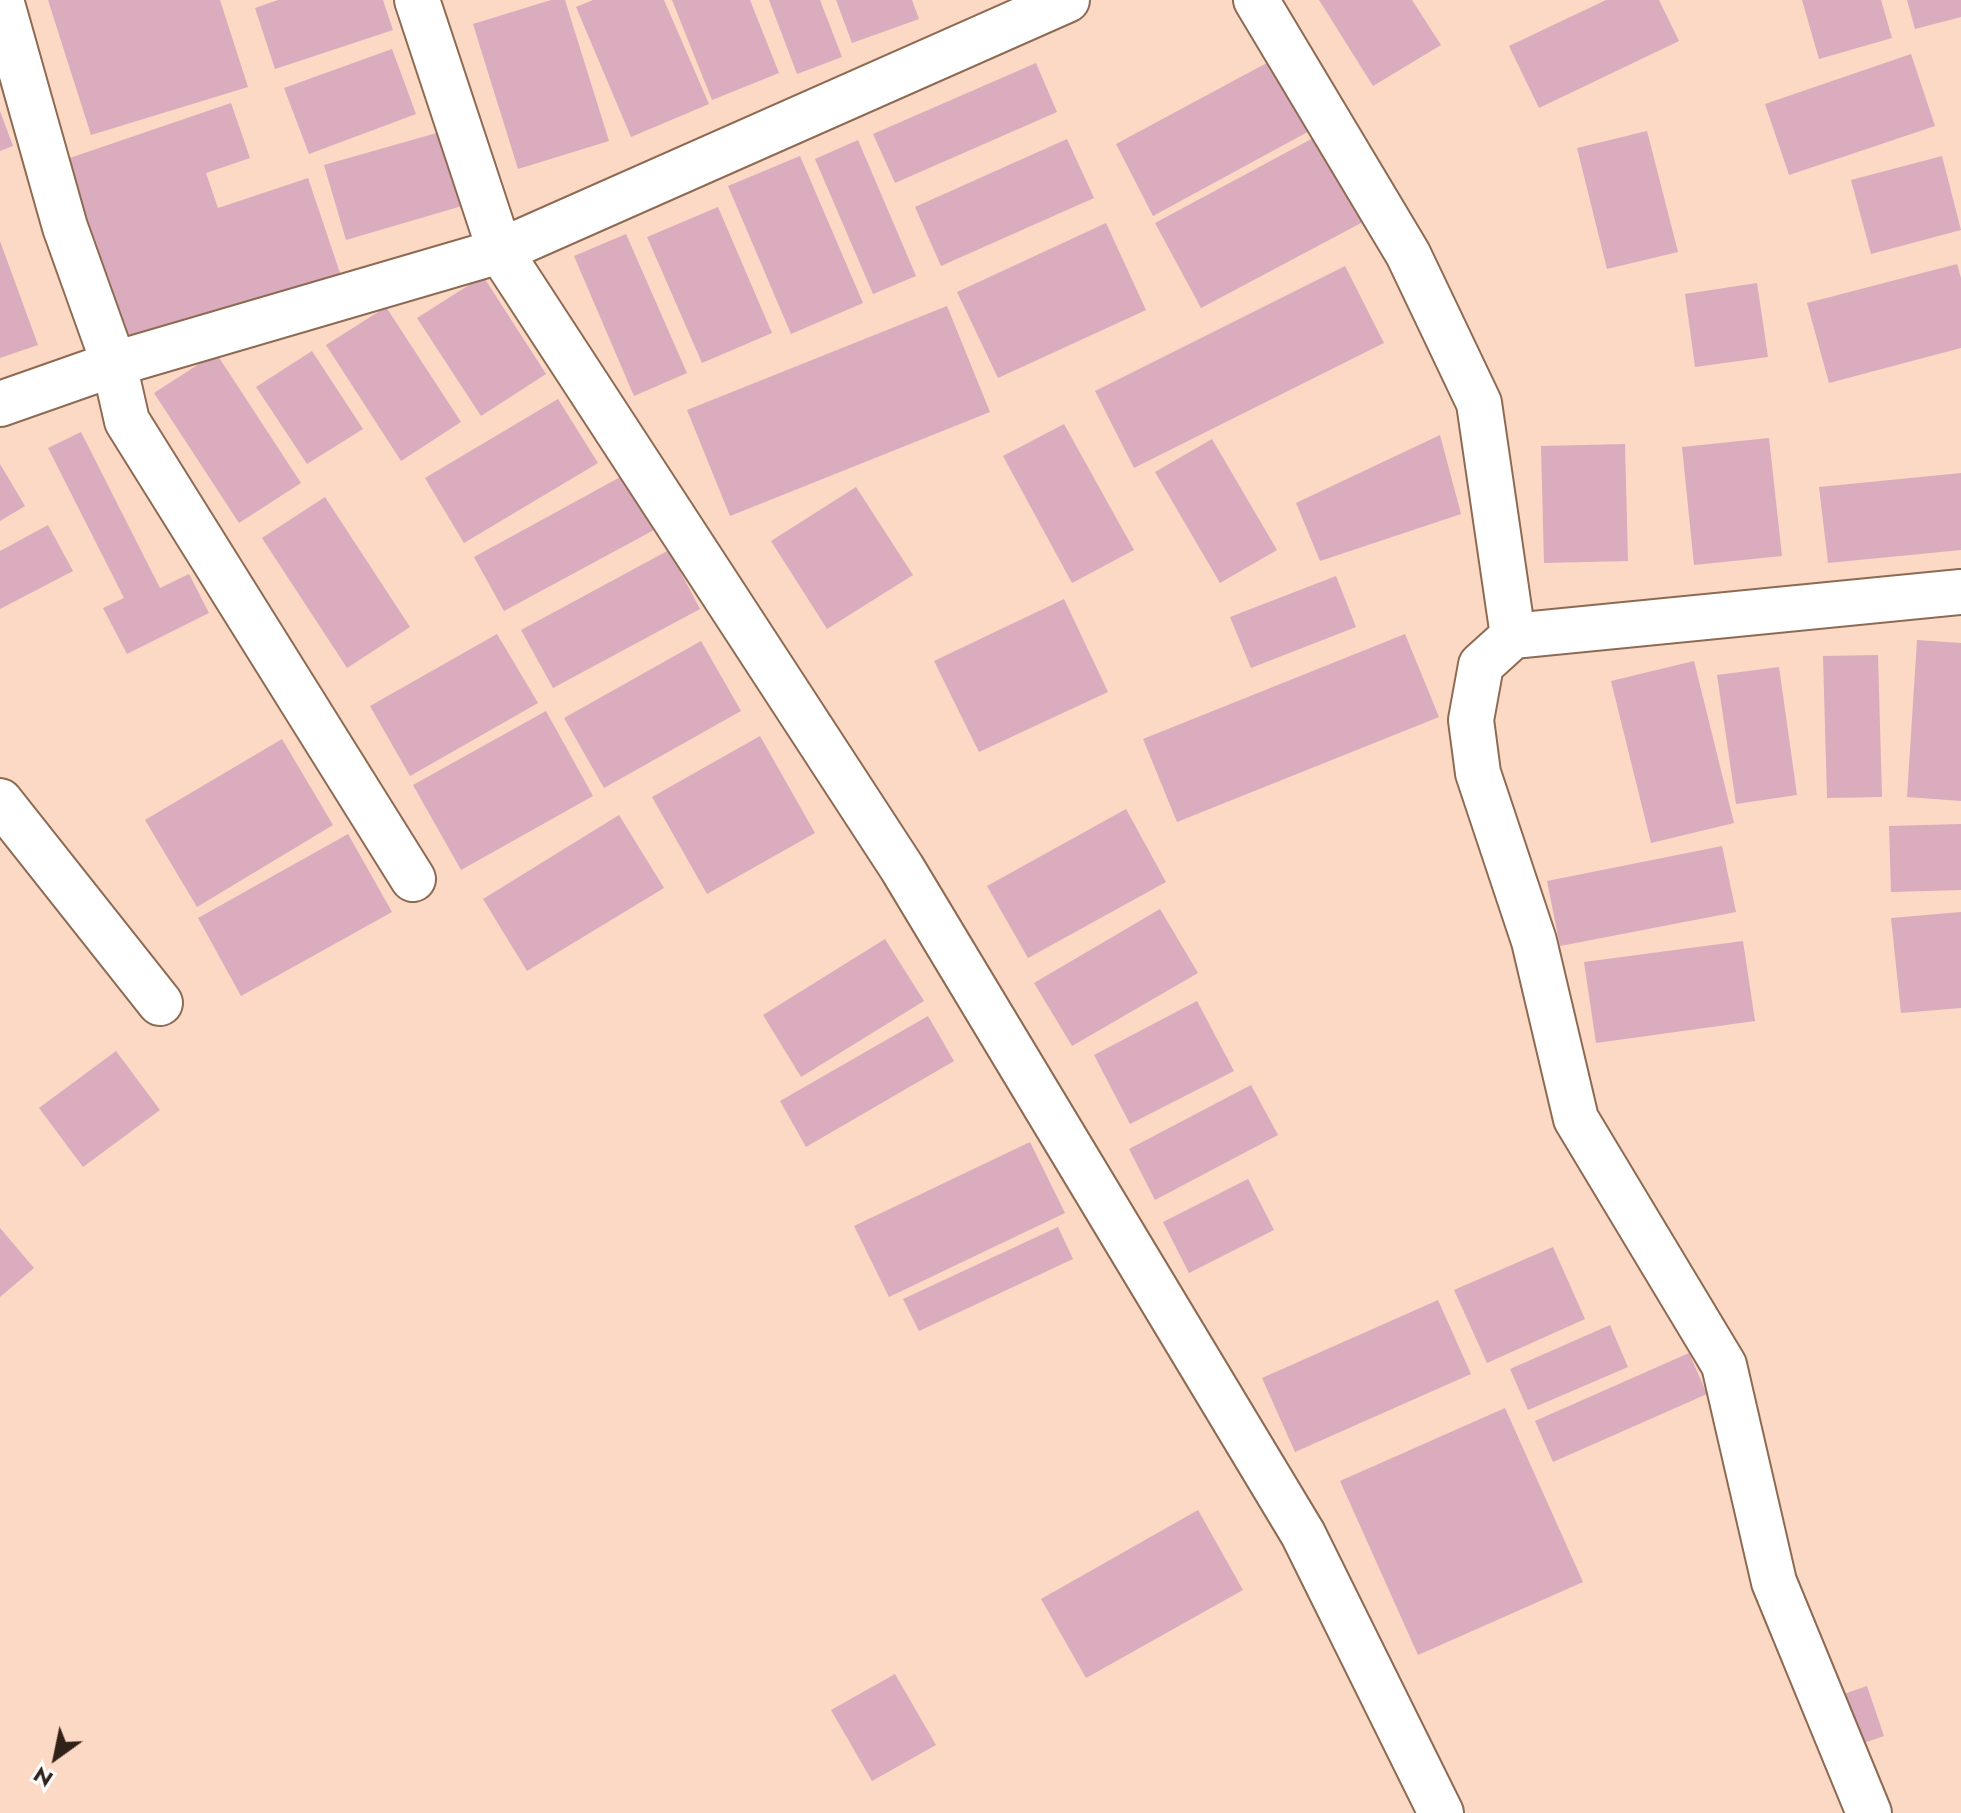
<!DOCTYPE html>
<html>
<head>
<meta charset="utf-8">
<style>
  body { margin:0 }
  #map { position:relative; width:1961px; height:1813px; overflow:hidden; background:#fbd9c5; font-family:Jost,sans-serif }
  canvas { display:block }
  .north { position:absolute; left:16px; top:1717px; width:80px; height:80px; -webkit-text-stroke:6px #fff; paint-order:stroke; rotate:213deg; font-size:22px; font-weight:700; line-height:32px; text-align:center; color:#312219 }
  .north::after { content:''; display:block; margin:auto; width:28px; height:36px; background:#312219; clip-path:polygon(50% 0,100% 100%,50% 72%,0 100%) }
</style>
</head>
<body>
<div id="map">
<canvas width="1961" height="1813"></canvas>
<div class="north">N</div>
</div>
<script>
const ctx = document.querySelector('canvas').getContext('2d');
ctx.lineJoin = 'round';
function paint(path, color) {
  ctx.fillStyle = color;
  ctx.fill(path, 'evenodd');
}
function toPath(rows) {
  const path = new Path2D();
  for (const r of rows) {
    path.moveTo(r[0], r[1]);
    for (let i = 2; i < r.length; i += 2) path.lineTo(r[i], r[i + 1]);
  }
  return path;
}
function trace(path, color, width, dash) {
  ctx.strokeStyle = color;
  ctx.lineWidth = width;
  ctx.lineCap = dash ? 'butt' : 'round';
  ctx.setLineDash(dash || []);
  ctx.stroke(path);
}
paint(toPath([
  [48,0,220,0,248,87,91,135],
  [278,0,383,0,393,30,275,69,255,8],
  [551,0,565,0,609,141,518,169,473,24],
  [593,0,664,0,709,104,631,137,576,7],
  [672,0,750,0,779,73,712,100],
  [769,0,820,0,842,57,797,74],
  [836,0,912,0,919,19,852,43],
  [1319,0,1412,0,1441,45,1373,86],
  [1606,0,1659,0,1679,41,1539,108,1509,46],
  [1802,0,1881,0,1892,38,1819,59],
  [1907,0,1961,0,1961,17,1915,29],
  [392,49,416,114,309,154,284,88],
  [1911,54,1935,126,1789,175,1765,104],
  [1276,58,1315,128,1153,216,1116,144],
  [1036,63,1057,112,895,183,873,134],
  [231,103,250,158,206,173,218,208,308,178,340,273,121,346,58,162],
  [0,111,13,146,0,151],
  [1647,131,1678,252,1607,269,1577,148],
  [440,132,462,206,346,240,324,165],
  [1317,136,1363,222,1201,308,1155,223],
  [1067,139,1094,198,941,266,915,207],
  [858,140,916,276,873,294,815,159],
  [800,156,863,303,791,334,728,186],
  [1942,156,1961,230,1871,254,1851,180],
  [718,207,772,333,702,363,647,237],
  [1106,223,1146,310,998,378,957,292],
  [626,234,687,373,634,396,574,256],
  [0,241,38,345,0,358],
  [1957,264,1961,278,1961,348,1829,383,1807,303],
  [1345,266,1384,343,1134,468,1095,391],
  [483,276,546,374,481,416,417,318],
  [1757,283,1768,357,1695,367,1685,294],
  [947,306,990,412,730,516,687,410],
  [386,307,461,422,401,461,326,345],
  [312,351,363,429,307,464,256,387],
  [216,353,301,483,239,523,154,393],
  [558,399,598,463,464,543,425,478],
  [1064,424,1134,550,1072,583,1003,456],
  [81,432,160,588,189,574,209,613,127,654,103,608,124,598,48,448],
  [1440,435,1461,514,1320,561,1296,503],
  [1769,438,1782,556,1694,565,1682,447],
  [1212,439,1277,550,1220,583,1155,472],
  [1625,444,1628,561,1544,563,1541,446],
  [0,464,25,506,0,521],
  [1961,473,1961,550,1828,563,1819,487],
  [624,475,654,530,504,611,474,557],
  [856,487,913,575,827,629,771,541],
  [325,497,410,627,347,668,262,538],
  [48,525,73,571,0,609,0,551],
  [669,550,700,609,553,688,521,630],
  [1336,576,1356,627,1251,668,1230,617],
  [1064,599,1108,692,979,752,934,661],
  [497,634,538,703,410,776,370,706],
  [1405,634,1439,717,1177,822,1143,739],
  [1917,640,1961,643,1961,801,1907,797],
  [701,641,741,711,604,788,564,718],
  [1878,655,1882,797,1827,798,1823,656],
  [1694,661,1734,823,1651,843,1611,681],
  [1779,667,1797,795,1736,804,1717,675],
  [546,711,593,796,461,870,413,785],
  [760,736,815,833,707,894,652,797],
  [282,739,333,825,197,907,145,820],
  [1126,809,1166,882,1028,958,987,886],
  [619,815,664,888,527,971,483,899],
  [1961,824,1961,890,1891,892,1889,826],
  [348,834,392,912,241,996,198,918],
  [1722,846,1736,912,1560,946,1547,881],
  [1160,909,1198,973,1072,1046,1034,983],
  [1961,912,1961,1008,1901,1013,1891,918],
  [885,939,924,1001,801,1077,763,1015],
  [1743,941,1755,1021,1596,1043,1584,962],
  [1197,1001,1234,1071,1130,1124,1094,1055],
  [928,1016,954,1061,806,1147,780,1101],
  [116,1051,160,1110,83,1167,39,1108],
  [1251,1085,1278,1135,1155,1200,1129,1149],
  [1030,1142,1065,1213,889,1297,854,1226],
  [1248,1179,1274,1230,1189,1273,1163,1222],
  [1058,1227,1073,1259,919,1331,903,1299],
  [0,1228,34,1268,0,1297],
  [1553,1247,1585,1319,1487,1363,1454,1290],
  [1438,1300,1471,1374,1295,1452,1262,1378],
  [1610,1325,1628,1367,1528,1410,1510,1369],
  [1689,1353,1707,1394,1553,1462,1535,1421],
  [1505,1408,1583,1582,1418,1655,1340,1481],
  [1198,1510,1243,1590,1086,1678,1041,1599],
  [895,1674,936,1745,872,1781,831,1710],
  [1867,1686,1884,1736,1855,1746,1838,1696]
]), '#daacbe');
const minor = toPath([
  [1,0,65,227,114,364,127,421,413,879],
  [417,0,500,251,902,868,1303,1534,1441,1813],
  [1256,0,1408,254,1479,403,1513,636,1481,665,1471,720,1478,773,1534,941,1576,1119,1724,1365,1774,1582,1869,1813],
  [0,404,114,364,500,251,1067,0],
  [1513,636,1961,592],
  [0,801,160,1003]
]);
trace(minor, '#8e6a53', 48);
trace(minor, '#fff', 44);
</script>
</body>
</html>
